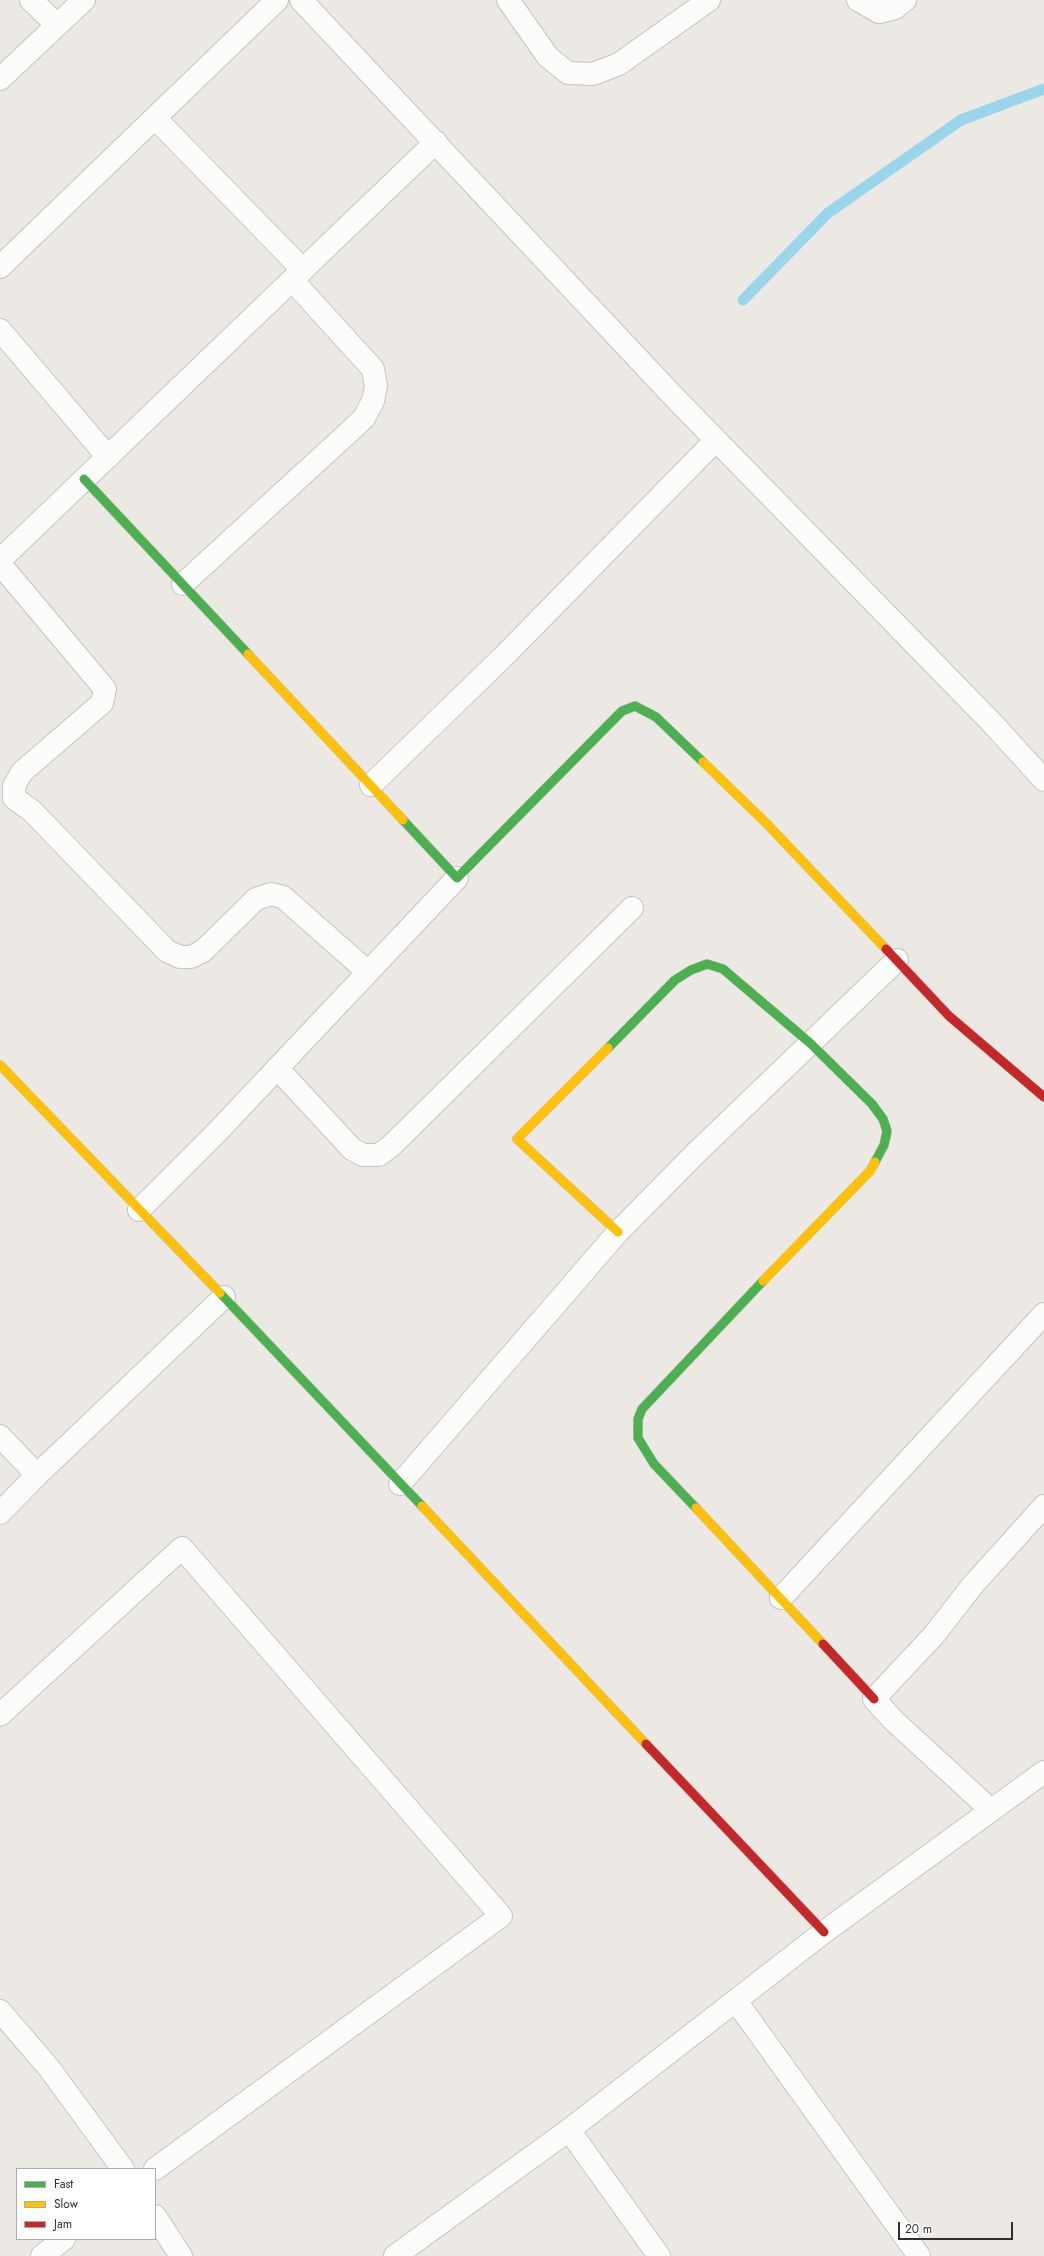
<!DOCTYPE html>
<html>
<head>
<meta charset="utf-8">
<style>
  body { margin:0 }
  #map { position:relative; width:1044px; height:2256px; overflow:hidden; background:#ece8e4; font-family:Jost,sans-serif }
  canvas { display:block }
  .legend { position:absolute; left:16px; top:2168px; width:140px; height:72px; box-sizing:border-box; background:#fff; border:1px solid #ababab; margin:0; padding:5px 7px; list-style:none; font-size:12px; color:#2e2e2e }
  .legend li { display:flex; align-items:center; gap:8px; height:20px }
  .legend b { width:20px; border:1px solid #ababab }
  .scale { position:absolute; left:898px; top:2222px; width:115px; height:18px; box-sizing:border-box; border:2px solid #2e2e2e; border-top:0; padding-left:5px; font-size:12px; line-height:14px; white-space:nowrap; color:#2e2e2e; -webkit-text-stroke:3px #fff; paint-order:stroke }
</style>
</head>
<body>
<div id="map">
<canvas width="1044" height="2256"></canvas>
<ul class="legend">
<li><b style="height:5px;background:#4caf50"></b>Fast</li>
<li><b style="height:5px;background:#ffc107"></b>Slow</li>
<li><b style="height:5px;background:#c62828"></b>Jam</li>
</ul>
<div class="scale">20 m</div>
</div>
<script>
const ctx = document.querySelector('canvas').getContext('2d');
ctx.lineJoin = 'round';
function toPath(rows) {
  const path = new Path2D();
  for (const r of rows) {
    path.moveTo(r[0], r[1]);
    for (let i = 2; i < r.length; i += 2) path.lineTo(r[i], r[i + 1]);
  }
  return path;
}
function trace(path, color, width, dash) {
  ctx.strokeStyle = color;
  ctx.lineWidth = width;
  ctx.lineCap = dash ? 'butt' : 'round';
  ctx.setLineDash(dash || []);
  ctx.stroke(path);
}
trace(toPath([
  [743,300,828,213,961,120,1044,89]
]), '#99d6ec', 11);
const street = toPath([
  [31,0,57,25],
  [301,0,675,398,993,724,1044,780],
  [508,0,548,57,568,73,593,74,619,64,709,0],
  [858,0,879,12,895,8,905,0],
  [0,79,84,0],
  [155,118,303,270],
  [0,267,277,0],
  [0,330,108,457],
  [0,560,436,142],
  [0,564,105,689,102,703,22,772,14,786,14,798,32,811,167,951,180,957,191,957,203,951,256,899,271,894,283,897,368,972],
  [183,584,348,433,364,418,373,401,376,386,373,369,292,280],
  [371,785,505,655,716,440],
  [277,1068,352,1149,363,1155,379,1155,392,1145,632,908],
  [139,1210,219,1130,457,878],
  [0,1436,37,1475,224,1297],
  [400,1484,618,1232,696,1153,897,960],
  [0,1513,37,1475],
  [781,1598,1044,1314],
  [0,1715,182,1548,501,1916,155,2169],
  [991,1810,893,1720,874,1699,934,1635,972,1586,1044,1506],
  [736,2001,919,2256],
  [0,2011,49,2068,123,2169],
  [569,2130,659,2256],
  [155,2216,181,2256],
  [42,2256,64,2239],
  [395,2256,569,2130,824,1932,1044,1772]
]);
const fast = toPath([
  [84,479,248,654],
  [403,820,457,878,622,711,635,706,656,717,703,762],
  [608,1048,675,980,691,970,707,964,723,969,810,1043,872,1104,883,1119,887,1131,884,1145,875,1162],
  [220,1293,422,1506],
  [696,1508,654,1464,638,1438,638,1419,642,1409,763,1281]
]);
const slow = toPath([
  [248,654,403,820],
  [703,762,766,823,886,949],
  [608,1048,517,1139,618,1232],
  [0,1065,220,1293],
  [763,1281,870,1171,875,1162],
  [422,1506,646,1744],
  [696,1508,823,1644]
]);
const jam = toPath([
  [886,949,949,1016,1044,1097],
  [823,1644,874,1699],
  [646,1744,824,1932]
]);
trace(street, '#c5c4c5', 24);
trace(fast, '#c5c4c5', 10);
trace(slow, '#c5c4c5', 10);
trace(jam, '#c5c4c5', 10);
trace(street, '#fcfcfb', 22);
trace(fast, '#4caf50', 9);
trace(slow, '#ffc107', 9);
trace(jam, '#c62828', 9);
</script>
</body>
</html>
